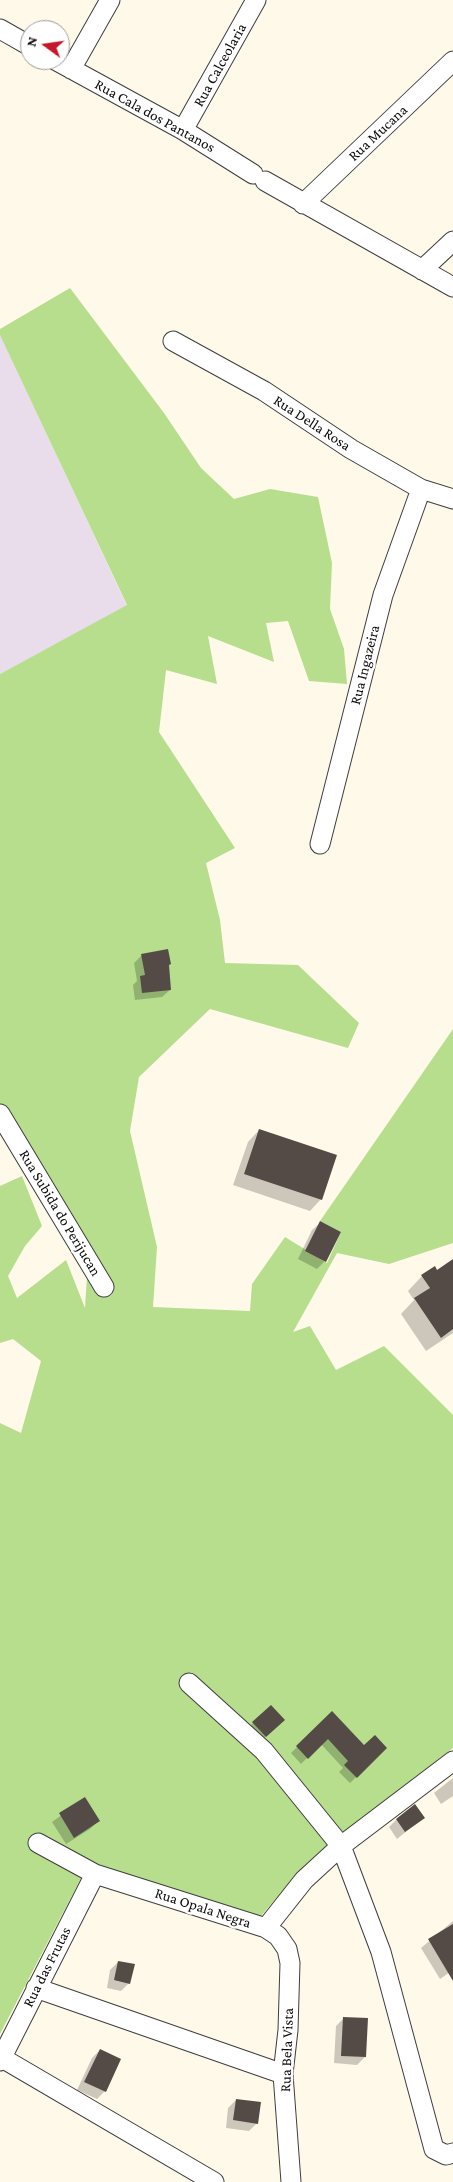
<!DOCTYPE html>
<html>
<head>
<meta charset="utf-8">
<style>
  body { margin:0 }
  #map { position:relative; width:453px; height:2182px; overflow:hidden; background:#fff9e9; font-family:"Crimson Pro",serif }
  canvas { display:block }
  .north { position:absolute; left:20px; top:20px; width:50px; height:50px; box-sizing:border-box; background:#fff; border:1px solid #9d9d9d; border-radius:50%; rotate:284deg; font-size:14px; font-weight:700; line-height:20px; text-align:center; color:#0b0b0b }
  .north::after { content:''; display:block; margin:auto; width:18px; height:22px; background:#c51829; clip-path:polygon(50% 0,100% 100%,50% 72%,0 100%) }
</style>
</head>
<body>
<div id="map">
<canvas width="453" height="2182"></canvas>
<div class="north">N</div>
</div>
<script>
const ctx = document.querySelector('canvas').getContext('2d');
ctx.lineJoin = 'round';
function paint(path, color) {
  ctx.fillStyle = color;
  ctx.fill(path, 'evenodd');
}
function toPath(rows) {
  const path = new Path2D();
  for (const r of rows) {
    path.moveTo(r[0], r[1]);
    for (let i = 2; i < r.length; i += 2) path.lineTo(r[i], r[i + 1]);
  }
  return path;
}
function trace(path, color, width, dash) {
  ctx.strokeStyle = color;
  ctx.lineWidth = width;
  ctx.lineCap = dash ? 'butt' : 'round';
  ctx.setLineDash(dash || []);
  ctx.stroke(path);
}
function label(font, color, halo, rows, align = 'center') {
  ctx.font = font + ' "Crimson Pro",serif';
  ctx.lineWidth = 5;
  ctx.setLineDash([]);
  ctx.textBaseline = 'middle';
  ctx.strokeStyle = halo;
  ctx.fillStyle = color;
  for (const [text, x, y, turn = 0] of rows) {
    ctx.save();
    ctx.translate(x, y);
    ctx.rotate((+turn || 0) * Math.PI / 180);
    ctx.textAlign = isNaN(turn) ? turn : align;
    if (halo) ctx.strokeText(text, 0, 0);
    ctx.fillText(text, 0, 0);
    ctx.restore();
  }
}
paint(toPath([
  [0,334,127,606,0,674]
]), '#e9ddeb');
paint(toPath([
  [70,288,164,413,201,468,234,499,270,489,318,497,332,563,330,609,344,649,347,684,309,681,288,621,266,623,274,662,208,636,217,684,166,670,159,732,235,848,206,863,220,920,225,963,298,965,359,1023,348,1048,210,1009,139,1077,130,1131,157,1247,153,1307,250,1311,252,1284,285,1237,327,1263,341,1232,320,1221,453,1029,453,1243,389,1264,337,1253,293,1332,310,1326,336,1370,384,1346,453,1415,453,1748,328,1844,302,1868,261,1916,81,1878,0,2034,0,1423,21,1433,41,1361,13,1339,0,1343,0,1186,22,1176,42,1226,25,1246,8,1276,17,1298,66,1260,85,1308,89,1245,0,1109,0,674,127,605,0,335,0,329]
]), '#b6de8d');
paint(toPath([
  [141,956,168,966,170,990,162,997,135,1000,133,985,137,981,134,963],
  [259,1130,321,1199,310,1211,233,1185,248,1142],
  [320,1223,325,1261,317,1269,298,1259,312,1230],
  [453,1271,453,1333,426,1351,401,1314,414,1300,408,1291,422,1276],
  [332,1713,364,1747,386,1748,350,1783,339,1772,343,1768,321,1744,301,1764,291,1753],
  [253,1723,275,1728,257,1744,246,1730],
  [453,1778,453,1796,441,1804,434,1793],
  [84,1799,98,1821,90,1829,66,1844,52,1822],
  [423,1818,397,1839,389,1827,397,1819],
  [453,1921,453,1970,440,1979,421,1948],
  [118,1962,129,1983,121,1991,107,1988,110,1970],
  [344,2018,365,2057,357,2065,334,2063,336,2026],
  [100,2050,105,2091,97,2099,77,2090,92,2058],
  [236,2100,257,2123,249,2131,226,2128,228,2108]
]), '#0003');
paint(toPath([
  [168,949,171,964,169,965,171,990,142,993,140,976,145,975,141,954],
  [259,1129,337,1155,322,1200,244,1174],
  [320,1221,341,1232,326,1262,305,1251],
  [453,1259,453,1329,441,1338,414,1298,430,1288,421,1275,435,1266,437,1270],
  [271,1705,285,1720,266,1737,252,1722],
  [332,1711,364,1745,375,1735,387,1748,357,1778,344,1765,348,1761,328,1739,308,1759,296,1746],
  [85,1797,100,1821,74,1838,59,1813],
  [415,1804,425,1818,405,1832,396,1819],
  [453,1924,453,1981,428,1939],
  [118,1961,135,1964,130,1984,114,1980],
  [343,2017,368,2018,366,2057,341,2056],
  [100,2049,121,2059,106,2092,84,2082],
  [236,2099,261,2102,258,2124,233,2120]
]), '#544b46');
const minor = toPath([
  [0,29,30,46],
  [55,60,183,130,253,174],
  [71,69,110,0],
  [183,130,256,0],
  [265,181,453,287],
  [303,204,453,61],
  [422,270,453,241],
  [173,341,264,391,351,449,421,489,453,499],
  [320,844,383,595,421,489],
  [0,1114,104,1287],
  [189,1683,264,1751,341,1846,381,1952,434,2149,446,2155,453,2153],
  [38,1843,95,1874,266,1928,304,1880,341,1846,453,1761],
  [266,1928,278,1936,287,1949,290,1963,288,2030,283,2074,291,2182],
  [36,1988,283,2074],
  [2,2058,214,2182],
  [0,2061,95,1874]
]);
trace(minor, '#3e3e3e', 21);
trace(minor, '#fff', 19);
label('15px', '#0b0b0b', '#fff', [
  ["Rua Calceolaria",220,65,-61],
  ["Rua Cala dos Pantanos",155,116,29],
  ["Rua Mucana",378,133,-43],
  ["Rua Della Rosa",312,423,33],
  ["Rua Ingazeira",365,665,-76],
  ["Rua Subida do Perijucan",60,1213,59],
  ["Rua Opala Negra",203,1908,18],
  ["Rua das Frutas",47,1967,-63],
  ["Rua Bela Vista",287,2050,-88]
]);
</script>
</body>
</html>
